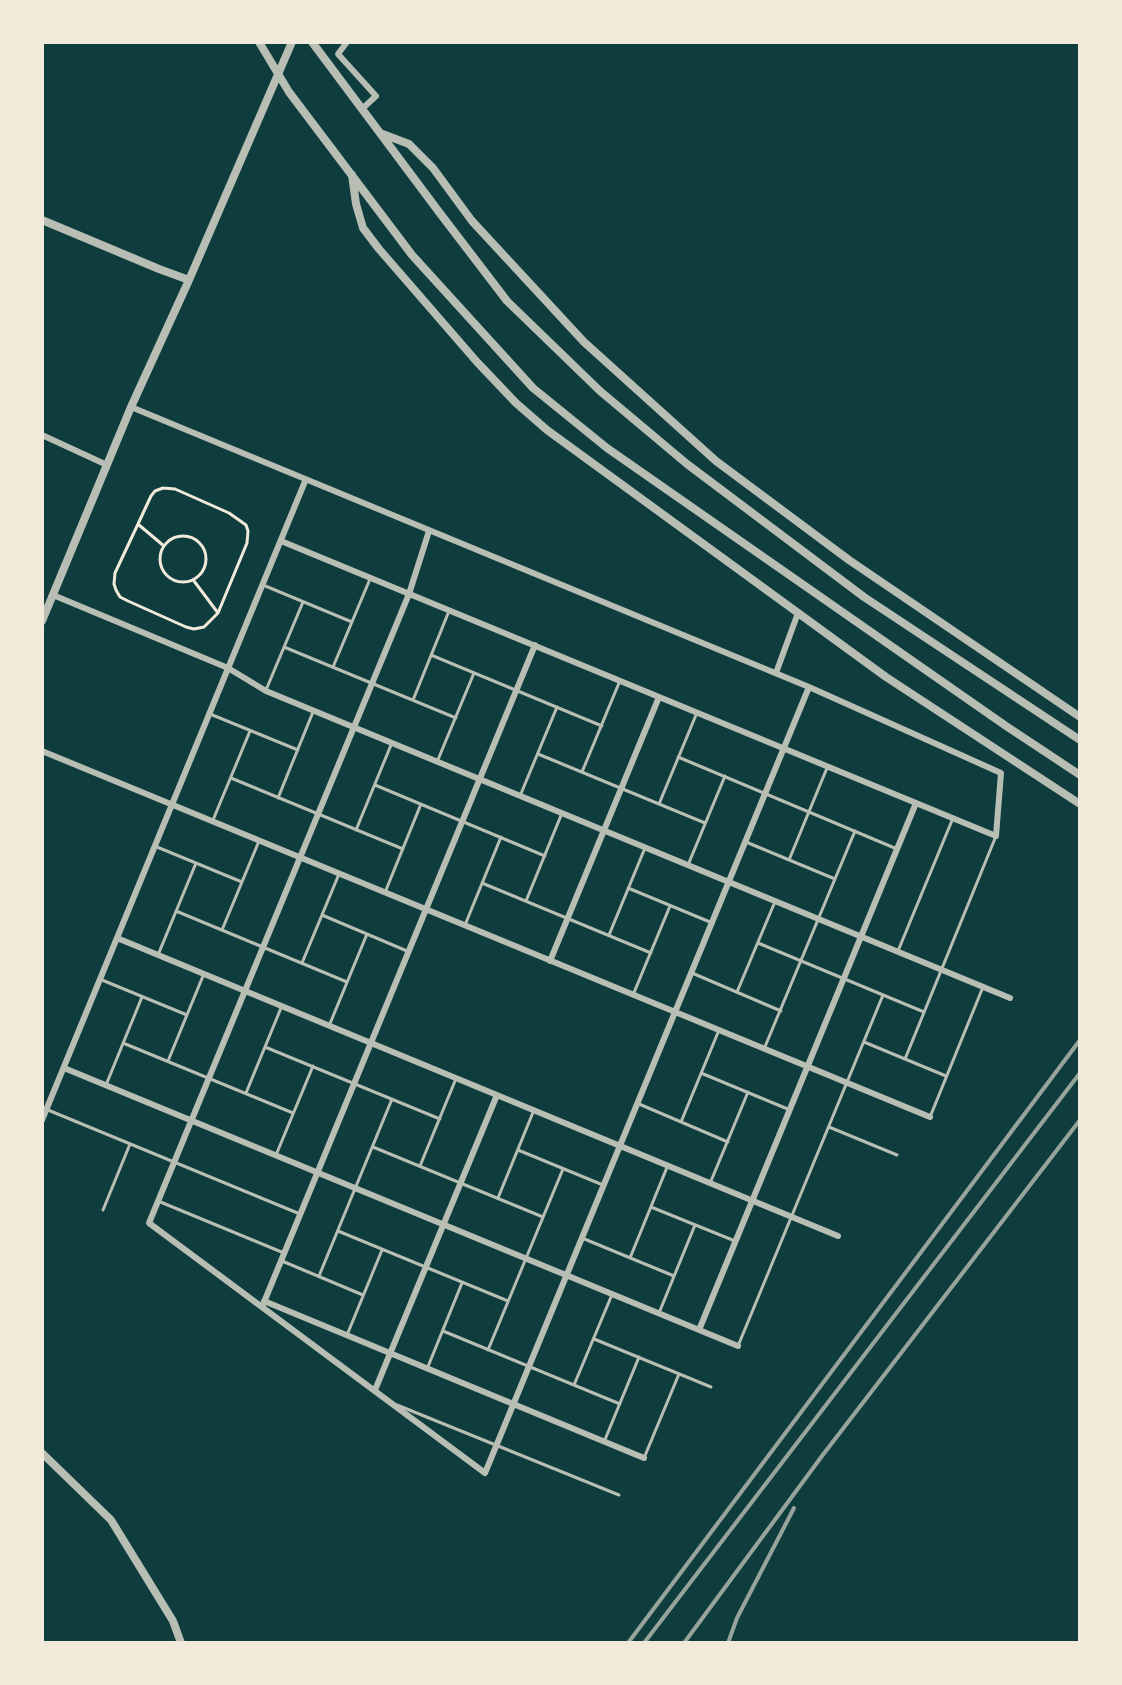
<!DOCTYPE html>
<html>
<head>
<meta charset="utf-8">
<style>
  body { margin:0 }
  #map { position:relative; width:1122px; height:1685px; overflow:hidden; background:#0f3d3e; font-family:Mulish,sans-serif }
  canvas { display:block }
  .frame { position:absolute; inset:0; border:44px solid #f1e9da; pointer-events:none }
</style>
</head>
<body>
<div id="map">
<canvas width="1122" height="1685"></canvas>
<div class="frame"></div>
</div>
<script>
const ctx = document.querySelector('canvas').getContext('2d');
ctx.lineJoin = 'round';
function toPath(rows) {
  const path = new Path2D();
  for (const r of rows) {
    if (r.length === 3) {
      path.moveTo(r[0] + r[2], r[1]);
      path.arc(r[0], r[1], r[2], 0, 2 * Math.PI);
      continue;
    }
    path.moveTo(r[0], r[1]);
    for (let i = 2; i < r.length; i += 2) path.lineTo(r[i], r[i + 1]);
  }
  return path;
}
function trace(path, color, width, dash) {
  ctx.strokeStyle = color;
  ctx.lineWidth = width;
  ctx.lineCap = dash ? 'butt' : 'round';
  ctx.setLineDash(dash || []);
  ctx.stroke(path);
}
trace(toPath([
  [163,488,175,489,229,513,246,525,248,531,247,543,218,613,204,627,194,629,186,627,128,601,120,597,116,590,114,584,115,573,138,524,151,496,155,491,163,488],
  [139,525,164,546],
  [183,559,23],
  [194,581,218,613]
]), '#f1e9da', 3);
trace(toPath([
  [263,585,352,622],
  [284,647,456,718],
  [431,655,602,726],
  [333,667,370,579],
  [266,690,303,602],
  [413,700,449,611],
  [210,714,298,750],
  [538,754,705,823],
  [678,757,897,849],
  [437,762,474,673],
  [582,772,619,683],
  [231,778,403,849],
  [375,785,545,856],
  [520,796,557,707],
  [278,798,313,712],
  [659,804,696,715],
  [213,820,250,731],
  [356,830,391,745],
  [746,842,835,879],
  [157,847,242,882],
  [789,860,827,768],
  [688,865,725,776],
  [482,883,651,953],
  [628,888,710,922],
  [386,890,421,804],
  [526,901,562,813],
  [176,911,347,982],
  [322,915,407,951],
  [465,925,501,837],
  [222,930,259,841],
  [609,935,645,848],
  [758,943,924,1012],
  [898,951,953,818],
  [158,955,196,863],
  [302,963,339,874],
  [692,973,781,1011],
  [102,980,187,1015],
  [737,992,774,904],
  [633,995,670,906],
  [329,1026,367,934],
  [864,1042,946,1076],
  [123,1043,293,1113],
  [265,1047,440,1119],
  [764,1049,855,831],
  [905,1059,996,836],
  [168,1061,203,976],
  [701,1073,790,1110],
  [106,1085,142,997],
  [246,1093,281,1008],
  [639,1104,728,1142],
  [48,1110,300,1214],
  [930,1117,983,987],
  [681,1122,719,1030],
  [829,1127,897,1155],
  [373,1147,543,1217],
  [518,1150,603,1185],
  [276,1155,313,1066],
  [420,1166,455,1081],
  [711,1181,748,1092],
  [498,1198,534,1110],
  [158,1201,284,1253],
  [651,1207,735,1241],
  [103,1210,130,1144],
  [338,1231,508,1301],
  [582,1238,674,1276],
  [630,1258,668,1165],
  [282,1261,363,1295],
  [319,1276,392,1099],
  [659,1313,695,1225],
  [443,1331,620,1404],
  [347,1335,382,1250],
  [594,1339,711,1387],
  [738,1346,883,995],
  [488,1350,563,1169],
  [427,1369,462,1283],
  [574,1385,611,1297],
  [397,1405,619,1495],
  [604,1442,639,1357],
  [644,1458,679,1374]
]), '#b8beb3', 3);
trace(toPath([
  [347,42,338,54,376,96,362,109],
  [131,407,809,687,1001,773,996,836,281,541],
  [42,435,107,465],
  [429,531,409,594,149,1223,485,1473,809,687],
  [53,595,228,668,266,691,1010,998],
  [776,673,798,613],
  [42,751,930,1117],
  [117,938,838,1236],
  [550,961,659,697],
  [64,1068,738,1346],
  [42,1120,306,479],
  [264,1301,644,1458],
  [262,1307,535,645],
  [699,1330,916,803],
  [375,1390,497,1095]
]), '#b8beb3', 6);
trace(toPath([
  [259,42,289,92,412,255,533,388,607,448,1006,726,1080,775],
  [312,42,439,212,507,301,600,391,687,464,864,597,1080,740],
  [380,133,409,144,433,168,472,221,584,342,716,461,849,560,1080,717],
  [352,175,356,204,363,228,379,249,477,362,516,403,547,430,886,677,1080,804],
  [42,220,159,269,189,280,131,407,42,621],
  [189,280,292,42],
  [42,1453,111,1520,173,1621,181,1643]
]), '#b8beb3', 8);
trace(toPath([
  [628,1643,1080,1040],
  [644,1643,1080,1073],
  [684,1643,822,1456,1080,1120],
  [728,1643,737,1618,794,1508]
]), '#97a49c', 4);
</script>
</body>
</html>
